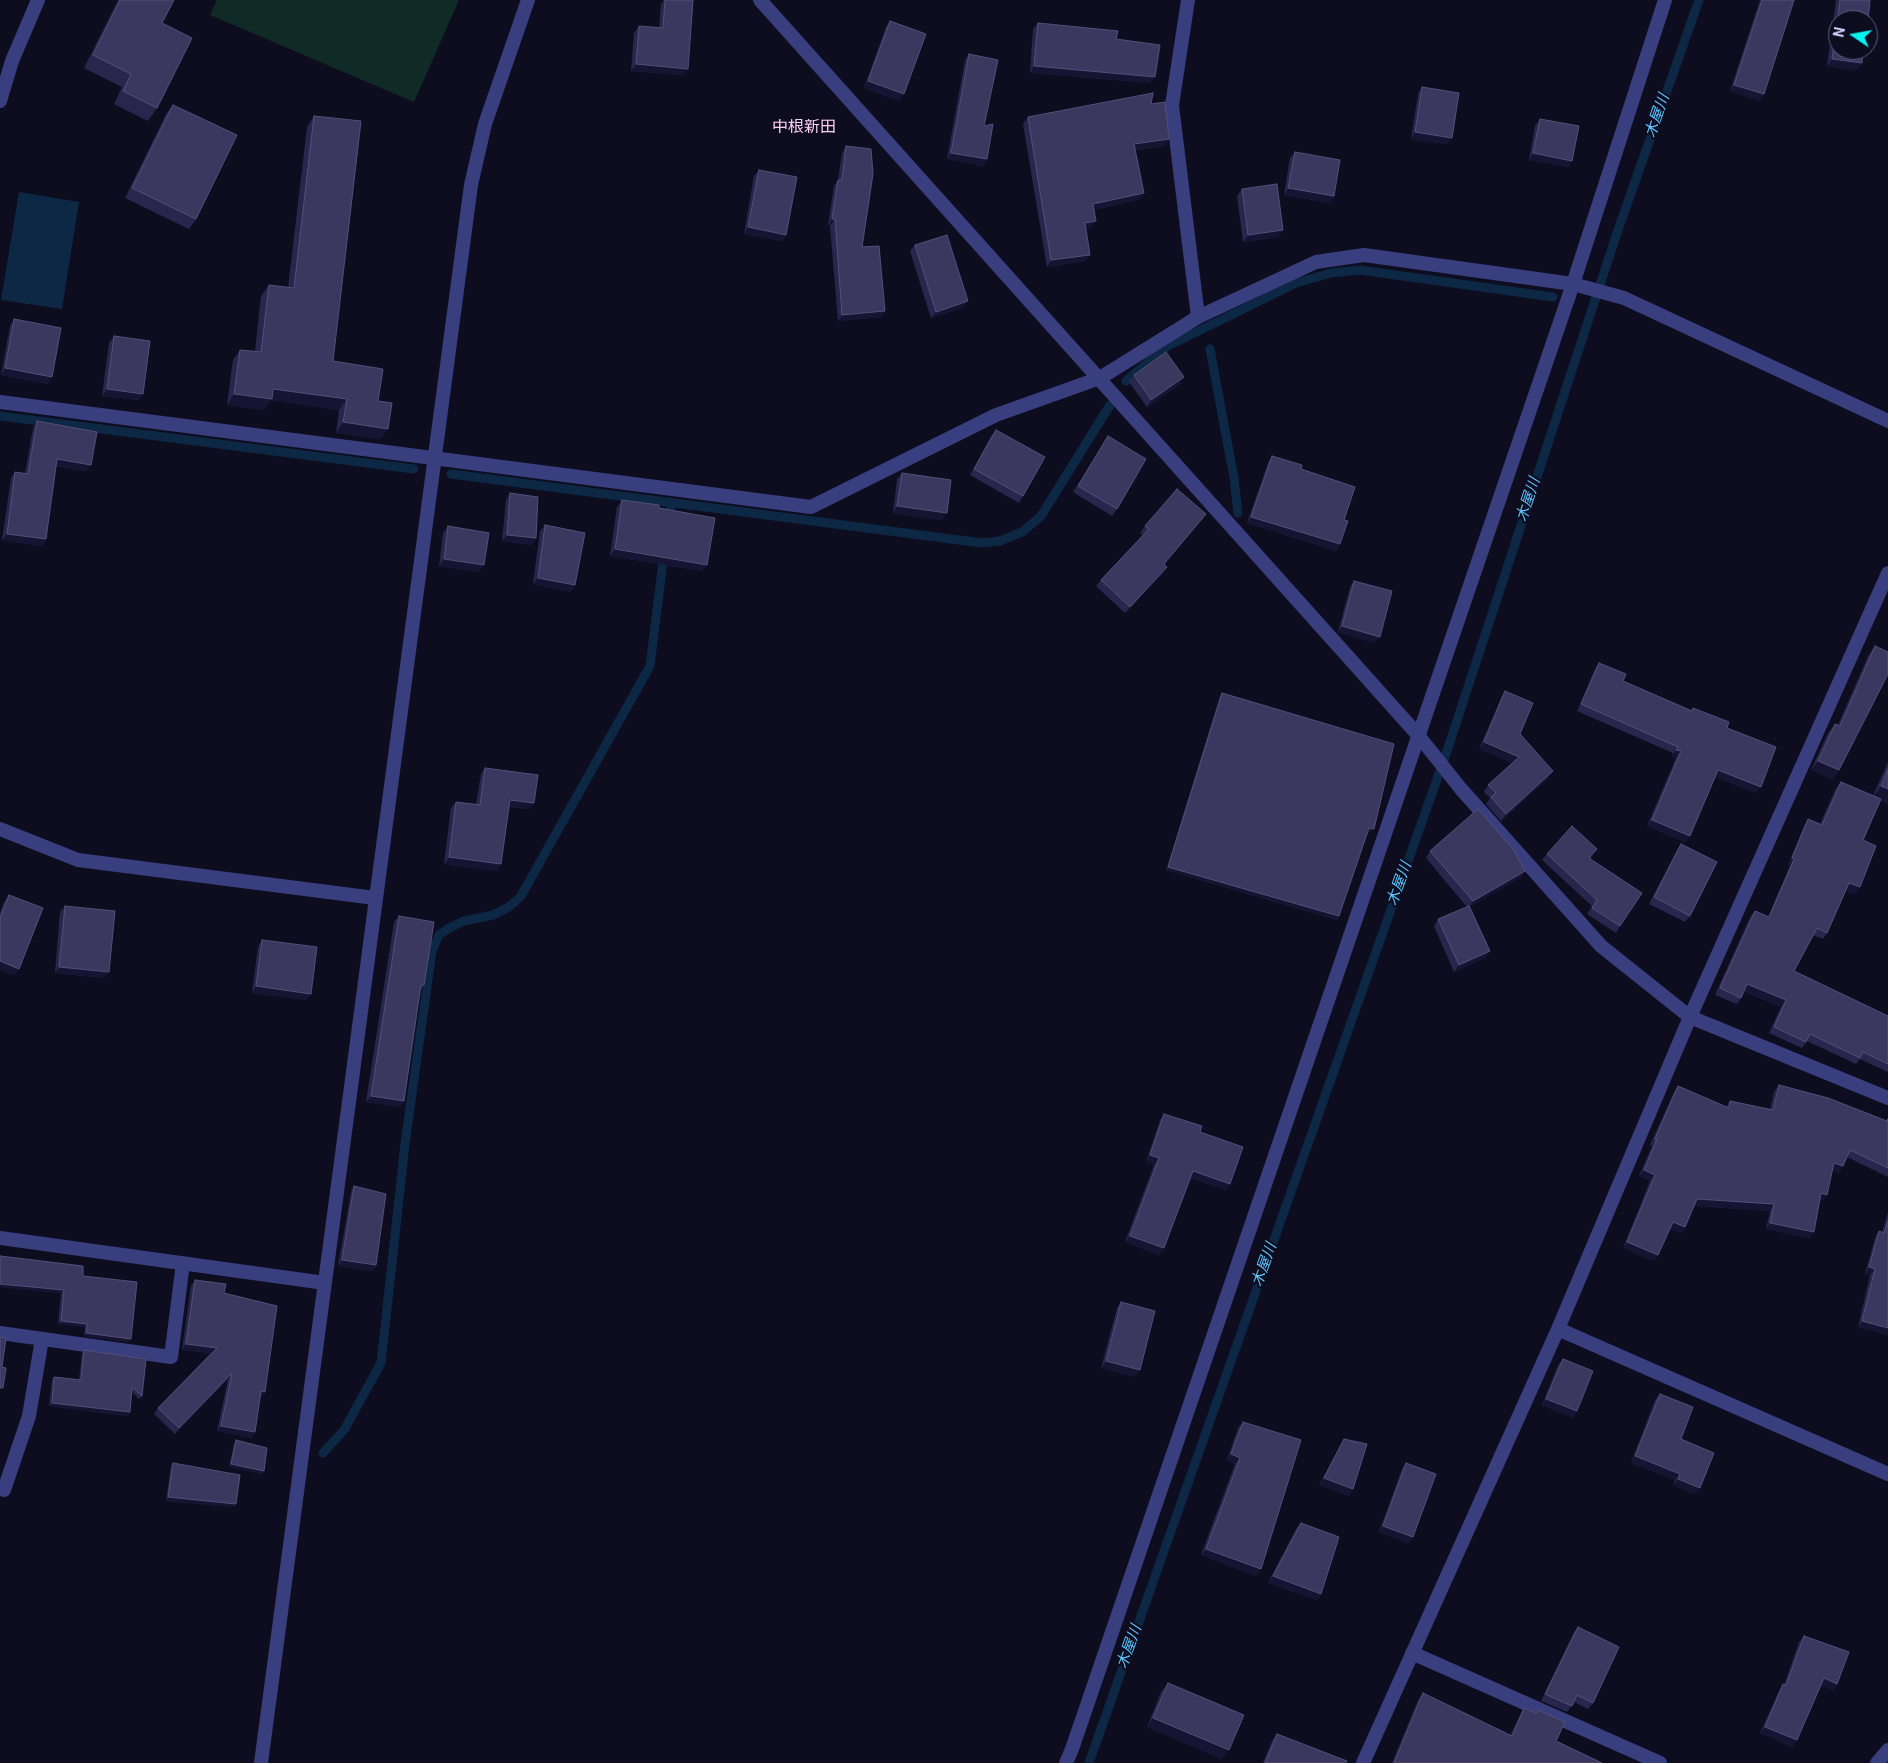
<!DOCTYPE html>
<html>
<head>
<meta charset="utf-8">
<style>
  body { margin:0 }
  #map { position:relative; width:1888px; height:1763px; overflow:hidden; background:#0e0d20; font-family:Roboto,sans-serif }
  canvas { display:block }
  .north { position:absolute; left:1828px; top:10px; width:50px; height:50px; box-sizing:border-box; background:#0e0d20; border:1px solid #5a5a79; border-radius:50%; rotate:282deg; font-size:14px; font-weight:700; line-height:20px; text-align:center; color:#cdcdfe }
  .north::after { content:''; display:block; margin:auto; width:18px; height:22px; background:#04f3f0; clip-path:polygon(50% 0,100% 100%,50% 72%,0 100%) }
</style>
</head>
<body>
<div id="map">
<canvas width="1888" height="1763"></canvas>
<div class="north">N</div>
</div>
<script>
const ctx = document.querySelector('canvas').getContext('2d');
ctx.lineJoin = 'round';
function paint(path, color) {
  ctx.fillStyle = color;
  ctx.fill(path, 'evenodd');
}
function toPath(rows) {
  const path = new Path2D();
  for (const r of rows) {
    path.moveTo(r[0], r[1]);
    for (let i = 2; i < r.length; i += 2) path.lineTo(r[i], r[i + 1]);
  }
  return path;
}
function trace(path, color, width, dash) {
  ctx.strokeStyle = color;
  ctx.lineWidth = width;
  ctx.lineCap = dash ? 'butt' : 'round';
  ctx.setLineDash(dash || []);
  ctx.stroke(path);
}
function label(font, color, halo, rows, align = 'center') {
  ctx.font = font + ' Roboto,"Noto Sans JP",sans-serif';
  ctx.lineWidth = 4.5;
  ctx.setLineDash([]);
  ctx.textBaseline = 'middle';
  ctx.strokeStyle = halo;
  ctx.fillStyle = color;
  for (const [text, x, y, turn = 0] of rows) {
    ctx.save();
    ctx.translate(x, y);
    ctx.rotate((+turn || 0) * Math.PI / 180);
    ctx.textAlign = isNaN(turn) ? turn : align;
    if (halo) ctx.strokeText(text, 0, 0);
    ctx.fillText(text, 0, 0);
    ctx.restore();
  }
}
paint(toPath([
  [217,0,459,0,414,102,210,15]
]), '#102a26');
paint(toPath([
  [19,192,79,202,62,309,1,300]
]), '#0d2844');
trace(toPath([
  [1210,349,1234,478,1238,513],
  [1126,381,1166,347,1296,283,1331,273,1360,270,1553,297],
  [0,416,414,469],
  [451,474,982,543,1000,541,1022,532,1041,516,1110,405],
  [669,522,671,502],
  [323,1453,344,1430,381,1363,405,1144,432,951,439,935,449,928,464,921,493,915,509,907,521,896,650,666,664,554],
  [1089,1763,1447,751,1618,230,1699,0]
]), '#0d2844', 9);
trace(toPath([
  [1188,0,1172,105,1198,317],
  [1412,1653,1660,1763]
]), '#393e7e', 14);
trace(toPath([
  [760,0,1418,735,1461,789,1601,946,1690,1017,1888,1098],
  [0,101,12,61,38,0],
  [0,402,811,507,996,415,1100,378,1198,317,1316,262,1364,255,1573,284,1624,298,1888,421],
  [0,829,78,860,375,898],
  [0,1238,325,1283],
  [1558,1329,1888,1474],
  [0,1333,171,1357,183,1263],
  [4,1490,29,1416,42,1339],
  [261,1763,471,185,485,124,528,0],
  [1066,1763,1072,1749,1573,284,1665,0],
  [1363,1763,1558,1329,1690,1017,1888,573]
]), '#393e7e', 14);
trace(toPath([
  [1877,1763,1888,1750]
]), '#393e7e', 14);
paint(toPath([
  [118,0,174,0,162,23,157,108,148,121,114,104,122,87,84,68],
  [664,0,693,0,683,75,631,71,634,33,639,26,659,28,661,4],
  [1760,0,1794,0,1764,94,1759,101,1730,91],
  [1836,0,1870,0,1862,63,1857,70,1827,66],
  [890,21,899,101,864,88,886,27],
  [1038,23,1116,39,1150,83,1030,73,1033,29],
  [969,54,984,126,987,159,983,166,947,159,965,60],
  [1422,87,1452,138,1447,144,1411,139,1418,94],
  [1151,104,1165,146,1135,150,1144,193,1140,199,1094,210,1091,228,1086,228,1085,261,1047,267,1023,124,1028,117],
  [173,105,196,219,189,229,125,198,166,114],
  [314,116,333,361,378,401,388,429,380,439,336,433,339,410,271,400,264,410,227,405,233,360,240,350,255,351,261,296,269,285,288,288,307,127],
  [1540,119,1572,161,1568,167,1529,160,1535,126],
  [846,146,862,247,885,311,881,317,838,321,830,226,828,225,834,186,838,180,842,153],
  [1295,152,1334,196,1330,203,1284,195,1290,158],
  [759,170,786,235,782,241,744,234,754,176],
  [1242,189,1283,230,1278,237,1243,242,1237,196],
  [915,245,963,308,931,318,910,251],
  [14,319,48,384,1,375,10,326],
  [114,336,139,400,102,396,109,343],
  [1134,375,1184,377,1180,384,1147,407,1129,382],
  [37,421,91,465,86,471,56,466,46,539,42,546,2,540,11,478,15,472,25,473,33,428],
  [996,430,1023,496,1019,503,970,475,991,436],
  [1108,436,1117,509,1112,516,1073,492],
  [1272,456,1301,469,1344,520,1340,544,1336,551,1247,523,1268,463],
  [902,473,942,520,893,513,897,479],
  [510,493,536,538,531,545,502,541,506,500],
  [622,500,659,508,707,565,702,571,610,556,617,507],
  [1206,514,1164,564,1162,574,1125,613,1096,586,1101,580,1143,535,1140,533,1145,526],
  [545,525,575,585,570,592,533,584,540,531],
  [448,526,479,572,439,566,443,533],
  [1354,581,1375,643,1338,632,1350,587],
  [1875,646,1833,779,1811,770,1828,733,1835,724,1838,725,1868,656],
  [1599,663,1623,681,1691,711,1693,708,1727,728,1756,793,1715,777,1685,842,1647,826,1676,758,1672,756,1673,753,1577,711,1595,669],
  [1505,691,1520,734,1548,778,1501,821,1486,804,1490,798,1484,792,1488,785,1513,763,1479,749,1501,698],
  [1222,693,1371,832,1368,831,1339,916,1337,920,1166,870,1220,696],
  [1888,762,1888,804,1880,800,1863,840,1855,894,1846,890,1827,933,1823,939,1813,935,1794,971,1888,1016,1888,1072,1860,1059,1856,1064,1807,1041,1802,1048,1769,1033,1781,1007,1744,991,1741,998,1737,1004,1715,995,1750,917,1755,911,1768,917,1790,866,1788,865,1804,826,1808,819,1820,824,1836,788,1841,782,1873,796],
  [485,768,534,803,529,809,509,807,497,871,444,864,451,808,456,802,476,804,481,774],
  [1681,844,1690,916,1685,922,1649,904,1677,850],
  [1430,851,1521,877,1470,906,1490,951,1485,958,1454,972,1434,926,1438,919,1467,907,1426,858],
  [1547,854,1592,856,1590,859,1620,926,1616,933,1587,914,1592,906,1542,860],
  [9,895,19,969,14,975,0,970,0,913,4,902],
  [65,906,104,978,55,973,60,912],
  [399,916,424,985,420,991,404,1101,400,1107,366,1102,394,922],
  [262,940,311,994,306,1000,252,993,258,947],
  [1779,1085,1886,1121,1888,1117,1888,1177,1847,1157,1839,1173,1832,1170,1823,1201,1819,1200,1814,1232,1809,1238,1766,1229,1770,1211,1694,1206,1685,1227,1681,1233,1670,1229,1658,1255,1654,1261,1623,1248,1650,1181,1639,1176,1652,1146,1650,1145,1674,1092,1678,1086,1726,1107,1730,1101,1770,1109,1774,1092],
  [1164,1114,1200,1132,1230,1184,1226,1190,1190,1178,1159,1255,1125,1242,1154,1165,1146,1162,1160,1120],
  [354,1186,376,1265,373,1271,338,1266,351,1192],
  [1888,1212,1888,1335,1858,1327,1870,1275,1865,1274,1875,1238,1879,1231,1882,1232],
  [0,1256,83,1276,129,1342,84,1336,85,1327,58,1324,61,1293,0,1287],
  [195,1280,224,1293,265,1392,261,1397,260,1397,255,1432,251,1438,217,1431,228,1379,175,1434,154,1414,158,1408,211,1353,182,1350,191,1286],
  [1121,1302,1135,1377,1101,1368,1117,1308],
  [84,1350,146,1359,142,1396,139,1399,132,1392,128,1416,49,1406,52,1380,54,1377,79,1380,82,1353],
  [1563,1359,1577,1411,1573,1418,1542,1405,1558,1365],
  [1660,1394,1681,1439,1695,1494,1673,1485,1675,1480,1631,1463,1655,1400],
  [1243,1422,1256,1576,1201,1555,1235,1464,1227,1460,1238,1428],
  [1344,1439,1353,1489,1349,1496,1319,1485,1340,1446],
  [236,1440,264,1471,262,1474,229,1467,234,1444],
  [173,1463,236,1504,234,1507,166,1501,171,1466],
  [1406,1463,1413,1537,1408,1543,1379,1532,1402,1469],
  [1301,1523,1321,1594,1317,1600,1268,1583,1296,1529],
  [1578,1627,1593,1703,1588,1709,1574,1702,1567,1712,1541,1701,1573,1634],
  [1804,1636,1837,1684,1833,1690,1821,1685,1793,1747,1760,1733,1779,1691,1783,1684,1784,1685,1799,1642],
  [1168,1683,1222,1759,1147,1727,1161,1692],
  [1423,1693,1510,1736,1520,1715,1524,1708,1535,1713,1538,1710,1556,1741,1602,1763,1392,1763,1418,1700],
  [1277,1734,1346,1763,1263,1763,1272,1741]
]), '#29264d');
paint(toPath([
  [1832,59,1862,63,1857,70,1827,66],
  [636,64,688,69,683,75,631,71],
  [1034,66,1155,77,1150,83,1030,73],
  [868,81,904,94,899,101,864,88],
  [1734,85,1764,94,1759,101,1730,91],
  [1415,132,1452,138,1447,144,1411,139],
  [1169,139,1165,146,1129,150,1134,144],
  [951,153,987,159,983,166,947,159],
  [1533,153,1572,161,1568,167,1529,160],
  [1288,188,1334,196,1330,203,1284,195],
  [1144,193,1140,199,1089,211,1093,204],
  [832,219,835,219,830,226,828,225],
  [1096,221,1091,228,1080,229,1085,223],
  [748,227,786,235,782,241,744,234],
  [1283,230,1278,237,1243,242,1248,235],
  [1090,255,1085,261,1047,267,1051,260],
  [968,301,963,308,931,318,936,312],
  [885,311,881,317,838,321,842,315],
  [5,368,52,377,48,384,1,375],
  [1184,377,1180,384,1147,407,1151,400],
  [107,389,143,394,139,400,102,396],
  [273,389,347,399,339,410,271,400,264,410,227,405,234,394],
  [343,422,388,429,380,439,336,433],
  [57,459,91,465,86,471,53,465],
  [897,506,947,513,942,520,893,513],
  [1206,514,1201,520,1159,571,1164,564],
  [1251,517,1340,544,1336,551,1247,523],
  [7,534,46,539,42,546,2,540],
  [507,535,536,538,531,545,502,541],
  [615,549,707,565,702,571,610,556],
  [444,559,484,565,479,572,439,566],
  [1167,567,1162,574,1125,613,1130,607],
  [538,578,575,585,570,592,533,584],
  [1342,626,1380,637,1375,643,1338,632],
  [1484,742,1519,757,1514,764,1479,749],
  [1676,750,1681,751,1676,758,1672,756],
  [1818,761,1839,770,1833,779,1811,770],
  [1718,770,1761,787,1756,793,1713,776],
  [1553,771,1548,778,1501,821,1506,814],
  [1881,786,1888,789,1888,804,1873,797],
  [510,800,534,803,529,809,505,806],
  [1652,820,1690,836,1685,842,1647,826],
  [1369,828,1374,829,1371,832,1367,831],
  [449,857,501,864,497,871,444,864],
  [1792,858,1794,859,1790,866,1788,865],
  [1168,867,1339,916,1337,920,1166,870],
  [1525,871,1521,877,1468,908,1473,901],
  [1849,883,1860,887,1855,894,1845,889],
  [1490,951,1485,958,1454,972,1459,965],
  [0,961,19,969,14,975,0,970],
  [59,967,109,972,104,978,55,973],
  [1747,984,1786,1000,1781,1007,1743,990],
  [256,986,311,994,306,1000,252,993],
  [371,1096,404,1101,400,1107,366,1102],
  [1150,1155,1159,1158,1154,1165,1146,1162],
  [1834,1163,1843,1166,1839,1173,1829,1169],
  [1644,1170,1655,1175,1650,1181,1639,1176],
  [1193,1171,1230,1184,1226,1190,1188,1177],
  [1821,1193,1827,1195,1823,1201,1816,1200],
  [1697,1199,1774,1204,1770,1211,1692,1206],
  [1673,1222,1685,1227,1681,1233,1668,1228],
  [1770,1223,1814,1232,1809,1238,1766,1229],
  [1130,1236,1164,1248,1159,1255,1125,1242],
  [1627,1242,1658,1255,1654,1261,1623,1248],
  [342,1260,376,1265,373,1271,338,1266],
  [1869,1267,1875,1269,1870,1275,1865,1274],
  [0,1284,64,1290,61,1293,0,1287],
  [61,1321,87,1324,85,1327,58,1324],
  [1862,1321,1888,1328,1888,1335,1858,1327],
  [86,1333,131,1339,129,1342,84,1336],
  [186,1344,217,1348,213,1353,182,1350],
  [1106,1361,1140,1370,1135,1377,1101,1368],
  [232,1373,228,1379,175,1434,179,1428],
  [261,1391,265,1392,261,1397,257,1397],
  [1546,1399,1577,1411,1573,1418,1542,1405],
  [52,1403,130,1412,128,1416,49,1406],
  [221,1426,255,1432,251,1438,217,1431],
  [1231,1454,1240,1458,1235,1464,1227,1460],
  [1635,1456,1680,1474,1675,1480,1631,1463],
  [231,1464,264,1471,262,1474,229,1467],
  [1324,1478,1353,1489,1349,1496,1319,1485],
  [1678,1479,1700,1488,1695,1494,1673,1485],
  [168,1497,236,1504,234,1507,166,1501],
  [1383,1526,1413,1537,1408,1543,1379,1532],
  [1206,1549,1261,1569,1256,1576,1201,1555],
  [1273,1576,1321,1594,1317,1600,1268,1583],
  [1824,1678,1837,1684,1833,1690,1819,1685],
  [1153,1718,1229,1750,1222,1759,1147,1727],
  [1765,1727,1797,1740,1793,1747,1760,1733]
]), '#171433');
const building = toPath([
  [120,0,174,0,162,23,192,38,157,108,123,91,131,74,93,55,120,0],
  [665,0,693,0,688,69,636,64,639,26,663,28,665,0],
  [1762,0,1794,0,1764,94,1734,85,1762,0],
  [1840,0,1870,0,1868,20,1838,20,1838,50,1863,50,1862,63,1832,59,1840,0],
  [890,21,926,34,904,94,868,81,890,21],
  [1038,23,1118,31,1116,39,1160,45,1155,77,1034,66,1038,23],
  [969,54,998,60,984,126,993,124,987,159,951,153,969,54],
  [1422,87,1459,93,1452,138,1415,132,1422,87],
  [1153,93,1151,104,1165,102,1169,139,1134,144,1144,193,1093,204,1096,221,1085,223,1090,255,1051,260,1028,117,1153,93],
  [173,105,237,135,196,219,132,188,173,105],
  [314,116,361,121,333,361,383,369,378,401,392,403,388,429,343,422,347,399,273,389,272,399,234,394,240,350,261,352,269,285,294,288,314,116],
  [1540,119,1579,126,1572,161,1533,153,1540,119],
  [846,146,871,149,873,174,862,247,879,246,885,311,842,315,835,219,832,219,838,180,842,180,846,146],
  [1295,152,1340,160,1334,196,1288,188,1295,152],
  [759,170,797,177,786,235,748,227,759,170],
  [1277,184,1283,230,1248,235,1242,189,1277,184],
  [947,235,968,301,936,312,915,245,947,235],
  [14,319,61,328,52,377,5,368,14,319],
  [114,336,150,341,143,394,107,389,114,336],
  [1166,352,1184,377,1151,400,1134,375,1166,352],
  [37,421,97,432,91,465,57,459,46,539,7,534,15,472,28,474,37,421],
  [996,430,1045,457,1023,496,974,469,996,430],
  [1108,436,1146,459,1117,509,1078,486,1108,436],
  [1272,456,1302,465,1301,469,1355,487,1344,520,1348,521,1340,544,1251,517,1272,456],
  [902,473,951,480,947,513,897,506,902,473],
  [1177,489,1206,514,1164,564,1167,567,1130,607,1101,580,1149,529,1145,526,1177,489],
  [510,493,538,497,536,538,507,535,510,493],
  [622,500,659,505,659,508,715,518,707,565,615,549,622,500],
  [545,525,585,533,575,585,538,578,545,525],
  [448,526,489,533,484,565,444,559,448,526],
  [1354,581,1392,591,1380,637,1342,626,1354,581],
  [1875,646,1888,652,1888,674,1839,770,1818,761,1835,724,1840,726,1875,646],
  [1599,663,1626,674,1623,681,1692,711,1693,708,1729,722,1727,728,1776,747,1761,787,1718,770,1690,836,1652,820,1681,751,1676,750,1678,747,1581,704,1599,663],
  [1505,691,1533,703,1520,734,1553,771,1506,814,1491,797,1496,793,1488,785,1519,757,1484,742,1505,691],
  [1222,693,1394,744,1374,829,1369,828,1339,916,1168,867,1222,693],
  [485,768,538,775,534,803,510,800,501,864,449,857,456,802,480,805,485,768],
  [1888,769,1888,789,1881,786,1888,769],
  [1841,782,1881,799,1863,840,1876,846,1860,887,1849,883,1827,933,1817,928,1794,971,1888,1016,1888,1064,1863,1052,1860,1058,1810,1034,1806,1042,1774,1027,1786,1000,1747,984,1741,998,1720,988,1755,911,1769,917,1794,859,1792,858,1808,819,1822,825,1841,782],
  [1478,809,1513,849,1525,871,1473,901,1430,851,1478,809],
  [1572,826,1597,849,1589,858,1642,893,1620,926,1592,908,1597,900,1547,854,1572,826],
  [1681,844,1717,862,1690,916,1654,897,1681,844],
  [9,895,43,908,19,969,0,961,0,918,9,895],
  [65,906,115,911,109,972,59,967,65,906],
  [1469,906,1490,951,1459,965,1438,919,1469,906],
  [399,916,434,922,424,985,421,985,404,1101,371,1096,399,916],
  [262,940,317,947,311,994,256,986,262,940],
  [1779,1085,1828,1098,1887,1121,1888,1119,1888,1168,1850,1150,1843,1166,1834,1163,1827,1195,1821,1193,1814,1232,1770,1223,1774,1204,1697,1199,1685,1227,1673,1222,1658,1255,1627,1242,1655,1175,1644,1170,1657,1139,1655,1139,1678,1086,1729,1108,1730,1101,1773,1110,1779,1085],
  [1164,1114,1202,1126,1200,1132,1243,1147,1230,1184,1193,1171,1164,1248,1130,1236,1159,1158,1150,1155,1164,1114],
  [354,1186,386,1194,376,1265,342,1260,354,1186],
  [1888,1221,1888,1328,1862,1321,1875,1269,1869,1267,1879,1231,1884,1233,1888,1221],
  [0,1256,83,1266,83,1276,137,1282,131,1339,86,1333,87,1324,61,1321,64,1290,0,1284,0,1256],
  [195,1280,226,1284,224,1293,277,1306,265,1392,261,1391,255,1432,221,1426,232,1373,179,1428,158,1408,217,1348,186,1344,195,1280],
  [1121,1302,1155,1311,1140,1370,1106,1361,1121,1302],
  [0,1337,6,1338,2,1367,6,1368,3,1388,0,1388,0,1337],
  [84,1350,146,1359,142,1396,132,1387,130,1412,52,1403,54,1377,81,1380,84,1350],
  [1563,1359,1593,1371,1577,1411,1546,1399,1563,1359],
  [1660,1394,1693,1407,1681,1439,1714,1453,1700,1488,1678,1479,1680,1474,1635,1456,1660,1394],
  [1243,1422,1301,1440,1261,1569,1206,1549,1240,1458,1231,1454,1243,1422],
  [1344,1439,1367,1444,1353,1489,1324,1478,1344,1439],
  [236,1440,267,1448,264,1471,231,1464,236,1440],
  [173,1463,240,1475,236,1504,168,1497,173,1463],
  [1406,1463,1436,1474,1413,1537,1383,1526,1406,1463],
  [1301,1523,1339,1537,1321,1594,1273,1576,1301,1523],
  [1578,1627,1619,1647,1593,1703,1577,1695,1572,1706,1545,1694,1578,1627],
  [1804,1636,1849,1652,1837,1684,1824,1678,1797,1740,1765,1727,1783,1684,1786,1685,1804,1636],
  [1168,1683,1244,1715,1229,1750,1153,1718,1168,1683],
  [1423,1693,1512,1736,1524,1708,1536,1713,1538,1710,1565,1722,1556,1741,1602,1763,1394,1763,1423,1693],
  [1277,1734,1347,1761,1346,1763,1265,1763,1277,1734]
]);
paint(building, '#3b3860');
trace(building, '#524f79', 1);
label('italic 15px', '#5dc4fc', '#0e0d20', [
  ["木屋川",1658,116,-71],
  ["木屋川",1529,500,-72],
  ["木屋川",1400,884,-70],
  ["木屋川",1265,1265,-70],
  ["木屋川",1130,1647,-70]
]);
label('16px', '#fecff2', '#0e0d20', [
  ["中根新田",804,128]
]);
</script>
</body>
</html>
